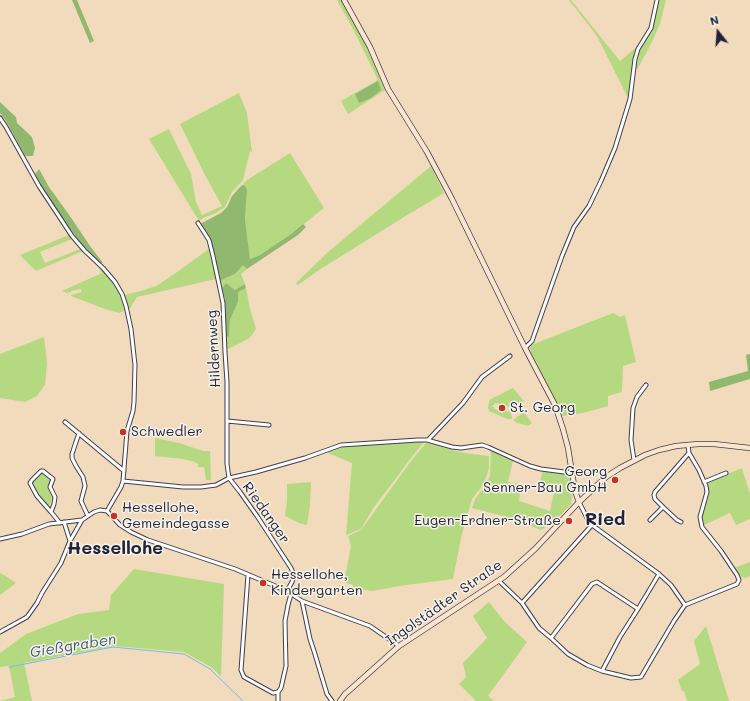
<!DOCTYPE html>
<html>
<head>
<meta charset="utf-8">
<style>
  body { margin:0 }
  #map { position:relative; width:750px; height:701px; overflow:hidden; background:#f2dbbc; font-family:Mali,sans-serif }
  canvas { display:block }
  .north { position:absolute; left:698px; top:12px; width:40px; height:40px; -webkit-text-stroke:3px #f7f3e8; paint-order:stroke; rotate:343deg; font-size:11px; font-weight:700; line-height:16px; text-align:center; color:#22223b }
  .north::after { content:''; display:block; margin:auto; width:14px; height:18px; background:#22223b; clip-path:polygon(50% 0,100% 100%,50% 72%,0 100%) }
</style>
</head>
<body>
<div id="map">
<canvas width="750" height="701"></canvas>
<div class="north">N</div>
</div>
<script>
const ctx = document.querySelector('canvas').getContext('2d');
ctx.lineJoin = 'round';
function paint(path, color) {
  ctx.fillStyle = color;
  ctx.fill(path, 'evenodd');
}
function toPath(rows) {
  const path = new Path2D();
  for (const r of rows) {
    path.moveTo(r[0], r[1]);
    for (let i = 2; i < r.length; i += 2) path.lineTo(r[i], r[i + 1]);
  }
  return path;
}
function trace(path, color, width, dash) {
  ctx.strokeStyle = color;
  ctx.lineWidth = width;
  ctx.lineCap = dash ? 'butt' : 'round';
  ctx.setLineDash(dash || []);
  ctx.stroke(path);
}
function label(font, color, halo, rows, align = 'center') {
  ctx.font = font + ' Mali,sans-serif';
  ctx.lineWidth = 3;
  ctx.setLineDash([]);
  ctx.textBaseline = 'middle';
  ctx.strokeStyle = halo;
  ctx.fillStyle = color;
  for (const [text, x, y, turn = 0] of rows) {
    ctx.save();
    ctx.translate(x, y);
    ctx.rotate((+turn || 0) * Math.PI / 180);
    ctx.textAlign = isNaN(turn) ? turn : align;
    if (halo) ctx.strokeText(text, 0, 0);
    ctx.fillText(text, 0, 0);
    ctx.restore();
  }
}
paint(toPath([
  [337,0,341,0,359,29,371,56,385,90,348,114,341,101,378,80,353,29],
  [569,0,571,0,620,61,638,46,636,49,628,98,597,36],
  [658,0,666,0,660,24,651,44,638,68,636,70,637,56,652,26],
  [239,93,247,113,252,152,250,151,243,180,232,192,225,207,216,213,203,218,199,221,149,139,169,129,191,174,196,202,202,215,222,206,205,175,180,124],
  [290,153,324,208,291,234,260,255,250,259,245,219,247,190,242,185,247,180],
  [431,166,444,193,404,217,319,270,298,285,296,283,327,253,359,226],
  [69,235,72,239,40,252,45,263,80,249,83,251,36,271,20,255],
  [210,248,216,279,137,297,129,310,124,295,141,291,156,286,173,275],
  [243,264,247,269,241,274,245,284,235,290,226,283,222,288,219,281,235,274],
  [100,268,106,274,116,287,123,304,124,310,122,312,119,313,105,309,71,296,71,295,82,292,81,289,71,291,71,292,67,293,62,291,102,273,99,269],
  [246,288,250,309,256,329,252,335,248,339,228,349,226,346,226,336,229,337,230,320,238,302,238,291],
  [613,313,620,317,625,315,636,362,623,366,622,392,608,396,608,406,583,413,562,416,556,401,532,356,530,350,531,345],
  [44,337,47,363,45,385,37,396,25,402,0,398,0,354],
  [513,388,524,401,515,408,495,403,494,405,493,405,492,407,494,407,494,409,511,412,512,419,507,419,489,411,488,408,489,401,491,399],
  [524,412,532,423,528,426,517,423,513,420],
  [155,438,179,443,203,451,210,451,211,480,206,480,204,467,198,467,198,464,195,462,183,459,155,456],
  [425,441,410,459,397,477,374,507,361,529,346,535,352,463,328,453,329,450,349,446],
  [426,443,464,453,489,456,489,468,487,475,483,485,472,499,461,538,453,579,406,585,372,591,352,588,353,585,344,582,351,546,348,536,361,530,411,461],
  [491,450,513,461,508,482,522,485,519,501,550,511,554,492,538,488,543,470,569,475,572,497,571,504,557,519,541,530,507,517,472,508,475,499,482,490,490,476],
  [742,468,750,494,750,519,736,525,730,513,704,525,702,518,708,492,706,483],
  [43,472,51,480,48,487,53,494,53,497,49,507,39,496,32,484,33,480],
  [311,482,310,505,307,525,299,523,285,516,287,501,287,484],
  [750,562,750,576,746,578,741,577,738,574,734,568],
  [134,569,224,584,221,676,211,667,184,652,115,646,24,663,32,701,0,701,15,697,9,666,0,667,0,653,26,634,78,614,109,610,111,595],
  [0,573,4,575,16,583,0,595],
  [489,602,504,621,527,642,488,696,494,701,476,701,459,684,466,677,463,663,487,638,473,616],
  [706,626,729,701,687,701,684,691,682,691,678,680,700,664,694,641]
]), '#b5d981');
paint(toPath([
  [72,0,77,0,94,41,90,43],
  [378,81,381,90,371,98,359,103,355,94],
  [0,102,16,117,17,123,32,137,35,148,33,156,25,156,6,121,0,113],
  [39,169,49,187,72,219,90,246,103,263,100,263,80,242,57,211,41,185,35,174],
  [242,185,245,186,247,190,245,219,250,259,260,255,291,234,303,224,306,227,298,235,247,269,243,265,235,274,219,281,215,255,211,243,200,224,221,213,227,207,232,196],
  [226,283,235,290,245,284,246,288,238,292,238,302,230,320,229,337,226,336,225,299,222,288],
  [750,354,750,379,710,391,709,382,748,371,746,355]
]), '#90b96f');
trace(toPath([
  [9,667,113,647,184,654,210,669,243,701]
]), '#6dbfe8', 1);
const street = toPath([
  [0,118,6,127,39,186,72,236,85,251,103,268,115,282,122,294,126,306,131,329,135,365,134,402,133,411,127,431,123,481,121,487,107,511],
  [198,223,209,240,213,256,223,303,225,352,227,382,227,464,229,478],
  [525,348,532,341,562,256,574,227,589,206,601,181,615,148,630,99,635,59,638,49,651,28,657,0],
  [227,421,269,425],
  [65,422,124,471],
  [79,433,72,454,72,458,76,466,83,477,85,486,81,501,88,516],
  [428,440,463,403,482,377,510,356],
  [634,460,631,440,633,408,637,397,646,385],
  [229,478,240,492,257,516,291,568,294,575,292,582,287,591],
  [123,481,183,487,201,487,216,485,229,478,256,472,305,458,341,445,418,440,427,440,452,447,461,448,482,445,488,447,530,466,541,469,572,473],
  [704,482,726,473],
  [579,502,588,520,592,525,659,574,671,585,685,605],
  [51,512,54,504,55,497,50,487,53,479,43,471,41,471,32,480,30,483,37,496,51,512,60,523],
  [650,520,663,507],
  [64,522,70,541],
  [681,522,677,520,663,507,655,499,654,495,655,492,689,453],
  [0,539,22,534,49,524,82,520],
  [248,575,241,670,244,677,273,693,278,692,281,688,286,666,285,621,288,605,291,594],
  [499,581,522,603,539,628,551,638,568,654,587,665,602,671,631,678,641,677,674,621,685,605],
  [302,601,310,639,314,651,327,694,332,701],
  [522,603,592,525],
  [685,605,737,584,739,580,737,575,721,551,702,527,700,517,707,492,706,486,699,470,689,453,688,445],
  [0,632,27,617,37,603,42,593,61,563,70,541,82,520,94,512,100,510,107,511,120,525,131,532,148,540,235,569,287,591,302,601,370,626,399,646],
  [551,638,592,584,597,582,638,609],
  [602,671,620,637,638,609,659,574],
  [278,701,278,692]
]);
const secondary = toPath([
  [344,0,370,47,388,89,427,152,452,199,525,348,555,405,563,429,568,448,575,491,579,502],
  [340,701,345,694,352,688,399,646,504,577,535,549,579,502,606,477,620,468,645,455,659,450,676,446,698,444,714,444,750,448]
]);
trace(street, '#413e4e', 5);
trace(secondary, '#413e4e', 6);
trace(street, '#fff', 3);
trace(secondary, '#fce5cf', 4.5);
for (const [x, y, r, color] of [
  [502,408,4,"#c8321e"],
  [123,432,4,"#c8321e"],
  [615,480,4,"#c8321e"],
  [114,516,4,"#c8321e"],
  [569,521,4,"#c8321e"],
  [263,583,4,"#c8321e"]
]) {
  const dot = new Path2D();
  dot.arc(x, y, r, 0, 2 * Math.PI);
  ctx.fillStyle = color;
  ctx.fill(dot);
  trace(dot, '#f7f3e8', 1.5);
}
label('14px', '#22223b', '#f7f3e8', [
  ["Hildernweg",214,349,-93],
  ["Riedanger",266,513,55],
  ["Ingolstädter Straße",444,603,-35]
]);
label('14px', '#22223b', '#f7f3e8', [
  ["St. Georg",510,408],
  ["Schwedler",131,432],
  ["Georg",607,472,"right"],
  ["Senner-Bau GmbH",607,488,"right"],
  ["Hessellohe,",122,508],
  ["Gemeindegasse",122,524],
  ["Eugen-Erdner-Straße",561,521,"right"],
  ["Hessellohe,",271,575],
  ["Kindergarten",271,591]
], 'left');
label('italic 15px', '#3c5978', '#f7f3e8', [
  ["Gießgraben",73,646,-9]
]);
label('bold 18px', '#22223b', '#f7f3e8', [
  ["Ried",605,519],
  ["Hessellohe",115,548]
]);
</script>
</body>
</html>
